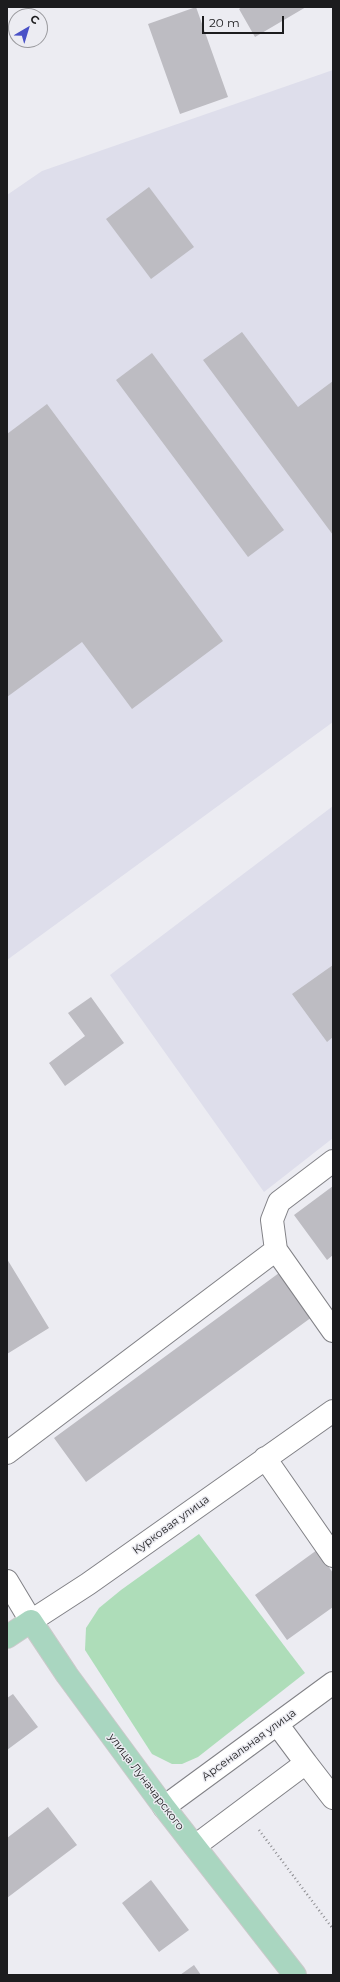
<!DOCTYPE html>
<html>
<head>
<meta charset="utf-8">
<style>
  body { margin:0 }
  #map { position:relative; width:340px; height:1982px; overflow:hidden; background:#ececf2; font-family:Montserrat,sans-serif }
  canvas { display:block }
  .frame { position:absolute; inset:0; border:8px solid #1c1c1e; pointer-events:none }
  .north { position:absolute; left:8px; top:8px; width:40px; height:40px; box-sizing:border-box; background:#ececf2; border:1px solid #99999d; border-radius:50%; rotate:38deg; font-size:11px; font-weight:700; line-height:16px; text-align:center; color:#1c1c1e }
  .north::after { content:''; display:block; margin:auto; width:14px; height:18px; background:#4951c7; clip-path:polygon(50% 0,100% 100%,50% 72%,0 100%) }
  .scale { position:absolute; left:202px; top:16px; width:82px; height:18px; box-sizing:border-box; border:2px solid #1c1c1e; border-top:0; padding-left:5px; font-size:12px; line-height:14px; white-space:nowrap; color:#1c1c1e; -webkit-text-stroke:3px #ececf2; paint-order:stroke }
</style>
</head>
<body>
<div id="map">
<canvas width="340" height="1982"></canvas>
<div class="frame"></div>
<div class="north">С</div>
<div class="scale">20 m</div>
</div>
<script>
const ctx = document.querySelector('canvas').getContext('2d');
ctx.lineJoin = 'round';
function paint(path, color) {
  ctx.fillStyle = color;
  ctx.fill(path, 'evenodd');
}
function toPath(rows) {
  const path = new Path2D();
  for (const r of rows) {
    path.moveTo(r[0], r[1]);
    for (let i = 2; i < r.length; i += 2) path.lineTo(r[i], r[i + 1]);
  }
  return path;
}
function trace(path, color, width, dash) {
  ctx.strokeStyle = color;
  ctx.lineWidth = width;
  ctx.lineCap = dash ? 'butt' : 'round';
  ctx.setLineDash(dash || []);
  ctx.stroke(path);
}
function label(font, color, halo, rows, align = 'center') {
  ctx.font = font + ' Montserrat,sans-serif';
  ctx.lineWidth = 3;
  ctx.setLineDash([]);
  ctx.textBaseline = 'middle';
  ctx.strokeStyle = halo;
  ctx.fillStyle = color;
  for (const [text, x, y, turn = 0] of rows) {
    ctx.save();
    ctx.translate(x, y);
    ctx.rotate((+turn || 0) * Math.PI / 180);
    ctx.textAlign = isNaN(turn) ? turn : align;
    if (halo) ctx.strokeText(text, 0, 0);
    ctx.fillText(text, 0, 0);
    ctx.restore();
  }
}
paint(toPath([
  [333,70,333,722,7,960,7,195,42,171],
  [333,806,333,1138,264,1192,110,975]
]), '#dedeeb');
paint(toPath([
  [199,1534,305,1673,198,1757,182,1764,172,1764,152,1754,85,1650,86,1628,99,1608,121,1590]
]), '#aeddb9');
paint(toPath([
  [196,7,228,97,180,114,148,24],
  [242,7,306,7,255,37,239,9],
  [149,187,194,247,151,279,106,219],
  [242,332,298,407,333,381,333,535,203,360],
  [152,353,284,530,248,557,116,380],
  [47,404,223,641,132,709,82,642,7,697,7,434],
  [333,965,333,1037,327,1042,292,994],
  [91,997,124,1043,65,1086,49,1063,85,1036,68,1013],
  [333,1186,333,1255,327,1260,294,1215],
  [7,1259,49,1328,7,1354],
  [279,1273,312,1317,86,1482,54,1438],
  [317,1550,333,1573,333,1607,287,1640,255,1595],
  [13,1694,38,1727,7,1750,7,1698],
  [48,1807,77,1845,7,1898,7,1838],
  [151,1880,189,1930,159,1952,122,1903],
  [194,1965,201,1975,180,1975]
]), '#bdbcc2');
const minor = toPath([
  [276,1250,333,1331],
  [7,1453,276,1250,272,1220,279,1202,333,1161],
  [265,1458,333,1556],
  [7,1581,31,1621,88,1584,333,1411],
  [306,1763,333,1798],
  [164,1807,333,1683],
  [195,1846,306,1763,277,1724]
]);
const major = toPath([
  [7,1637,31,1621,67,1675,164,1807,295,1975]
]);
trace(minor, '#818186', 24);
trace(major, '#c9c9c9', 24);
trace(toPath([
  [259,1830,333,1929]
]), '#8d8d91', 2.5, [1, 3]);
trace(minor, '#fff', 22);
trace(major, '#a9d6c0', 22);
label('11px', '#1c1c1e', '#ececf2', [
  ["Курковая улица",171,1525,-36],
  ["Арсенальная улица",249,1745,-36],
  ["улица Луначарского",146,1782,53]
]);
</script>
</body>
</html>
